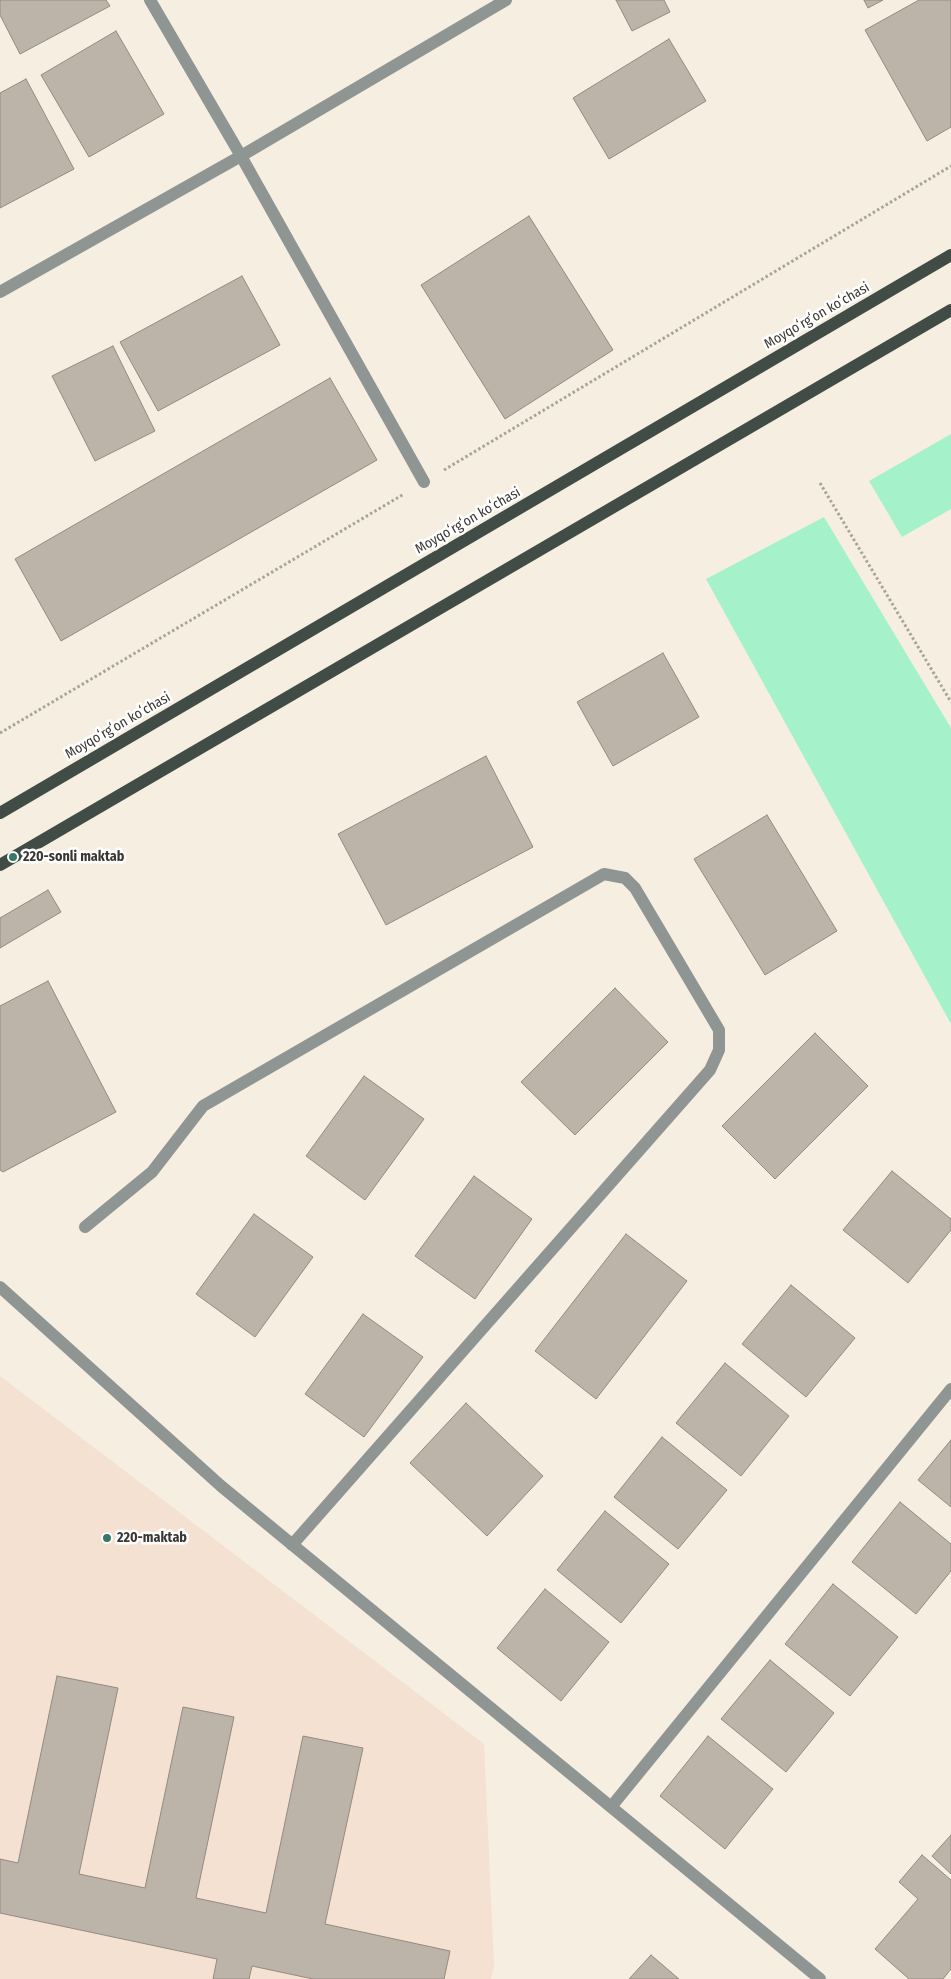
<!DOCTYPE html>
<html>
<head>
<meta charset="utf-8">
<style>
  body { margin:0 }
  canvas { display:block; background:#f5eee1 }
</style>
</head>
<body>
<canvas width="951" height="1979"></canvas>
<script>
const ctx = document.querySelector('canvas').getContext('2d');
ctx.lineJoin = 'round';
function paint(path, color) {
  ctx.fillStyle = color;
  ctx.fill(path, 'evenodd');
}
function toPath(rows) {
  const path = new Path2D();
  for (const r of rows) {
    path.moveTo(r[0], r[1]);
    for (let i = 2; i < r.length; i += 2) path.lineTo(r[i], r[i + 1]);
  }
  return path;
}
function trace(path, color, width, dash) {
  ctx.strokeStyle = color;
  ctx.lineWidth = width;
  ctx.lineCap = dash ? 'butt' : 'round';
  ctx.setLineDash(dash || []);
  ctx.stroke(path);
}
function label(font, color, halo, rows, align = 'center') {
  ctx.font = font + ' "Fira Sans Condensed",sans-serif';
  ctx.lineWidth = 5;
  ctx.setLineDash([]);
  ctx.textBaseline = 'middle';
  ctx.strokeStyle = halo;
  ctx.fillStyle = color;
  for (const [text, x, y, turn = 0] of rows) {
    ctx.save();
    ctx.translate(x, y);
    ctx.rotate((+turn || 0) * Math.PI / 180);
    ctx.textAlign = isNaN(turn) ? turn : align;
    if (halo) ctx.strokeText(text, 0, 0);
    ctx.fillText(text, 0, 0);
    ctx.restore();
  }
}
paint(toPath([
  [0,1376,484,1744,494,1966,491,1979,0,1979]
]), '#f4e1d1');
paint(toPath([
  [951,434,951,509,902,537,869,481],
  [824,517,951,728,951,1024,706,579]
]), '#a5f2ca');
const building = toPath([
  [0,0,106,0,110,6,20,54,0,15,0,0],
  [616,0,664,0,670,12,632,31,616,0],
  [864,0,883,0,868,8,864,0],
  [919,0,951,0,951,127,927,141,865,30,919,0],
  [116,31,164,114,89,157,41,75,116,31],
  [669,39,706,101,609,159,573,98,669,39],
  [26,79,74,169,0,208,0,93,26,79],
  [529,216,613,350,505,419,421,285,529,216],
  [242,276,280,345,158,411,120,342,242,276],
  [113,346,155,431,95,461,52,376,113,346],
  [330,378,377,460,61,641,15,559,330,378],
  [663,653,699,717,613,766,577,702,663,653],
  [486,756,533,847,386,925,338,834,486,756],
  [767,815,837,931,765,975,694,859,767,815],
  [48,890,61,912,0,948,0,918,48,890],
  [48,981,116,1112,3,1172,0,1170,0,1006,48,981],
  [615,988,668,1042,575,1135,521,1082,615,988],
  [815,1033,868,1086,775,1179,722,1126,815,1033],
  [364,1076,424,1119,365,1200,306,1156,364,1076],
  [892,1171,951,1219,951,1230,908,1283,843,1230,892,1171],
  [474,1176,532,1219,475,1299,415,1256,474,1176],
  [254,1214,313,1257,255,1337,196,1294,254,1214],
  [626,1234,687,1281,596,1399,535,1351,626,1234],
  [791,1285,855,1338,806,1397,742,1344,791,1285],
  [363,1314,423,1357,364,1437,305,1394,363,1314],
  [725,1363,789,1416,741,1476,676,1423,725,1363],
  [466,1403,543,1476,487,1536,410,1463,466,1403],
  [662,1437,727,1490,678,1549,614,1497,662,1437],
  [951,1440,951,1507,918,1480,951,1440],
  [900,1502,951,1544,951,1571,916,1614,852,1562,900,1502],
  [605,1511,669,1564,621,1623,557,1570,605,1511],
  [833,1584,898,1637,850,1696,785,1644,833,1584],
  [545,1589,609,1642,561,1701,497,1648,545,1589],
  [770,1660,834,1713,786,1772,721,1719,770,1660],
  [57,1676,118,1688,79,1874,145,1888,183,1707,234,1717,196,1898,266,1913,303,1736,363,1748,325,1924,450,1951,444,1979,313,1979,252,1966,249,1979,213,1979,217,1959,0,1913,0,1859,18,1863,57,1676],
  [708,1736,773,1789,725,1849,660,1796,708,1736],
  [951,1835,951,1874,932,1856,951,1835],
  [922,1855,951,1880,951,1969,943,1979,909,1979,875,1949,918,1899,899,1882,922,1855],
  [651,1955,679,1979,629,1979,651,1955]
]);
paint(building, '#bcb4a8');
trace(building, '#938b80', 1);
trace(toPath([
  [444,470,951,166],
  [820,483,951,702],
  [0,733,404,494]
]), '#a9a49a', 3, [2.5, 2.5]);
trace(toPath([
  [150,0,241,156,424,482],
  [0,292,241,156,506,0],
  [85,1227,152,1172,203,1106,604,874,625,878,635,888,719,1030,719,1050,710,1070,292,1545],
  [0,1287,221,1486,820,1979],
  [611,1807,951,1389]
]), '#8e9592', 12);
trace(toPath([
  [0,813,951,255],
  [0,865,951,310]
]), '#414c47', 12);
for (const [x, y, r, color] of [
  [13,857,5,"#387867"],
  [107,1538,5,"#387867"]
]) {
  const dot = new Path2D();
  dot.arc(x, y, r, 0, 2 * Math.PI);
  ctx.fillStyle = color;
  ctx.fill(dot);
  trace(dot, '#fff', 2);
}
label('14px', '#3a3732', '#fff', [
  ["Moyqoʻrgʻon koʻchasi",817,316,-30],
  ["Moyqoʻrgʻon koʻchasi",468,521,-30],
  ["Moyqoʻrgʻon koʻchasi",118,726,-30]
]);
label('bold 14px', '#3a3732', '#fff', [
  ["220-sonli maktab",23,857],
  ["220-maktab",117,1538]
], 'left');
</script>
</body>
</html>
